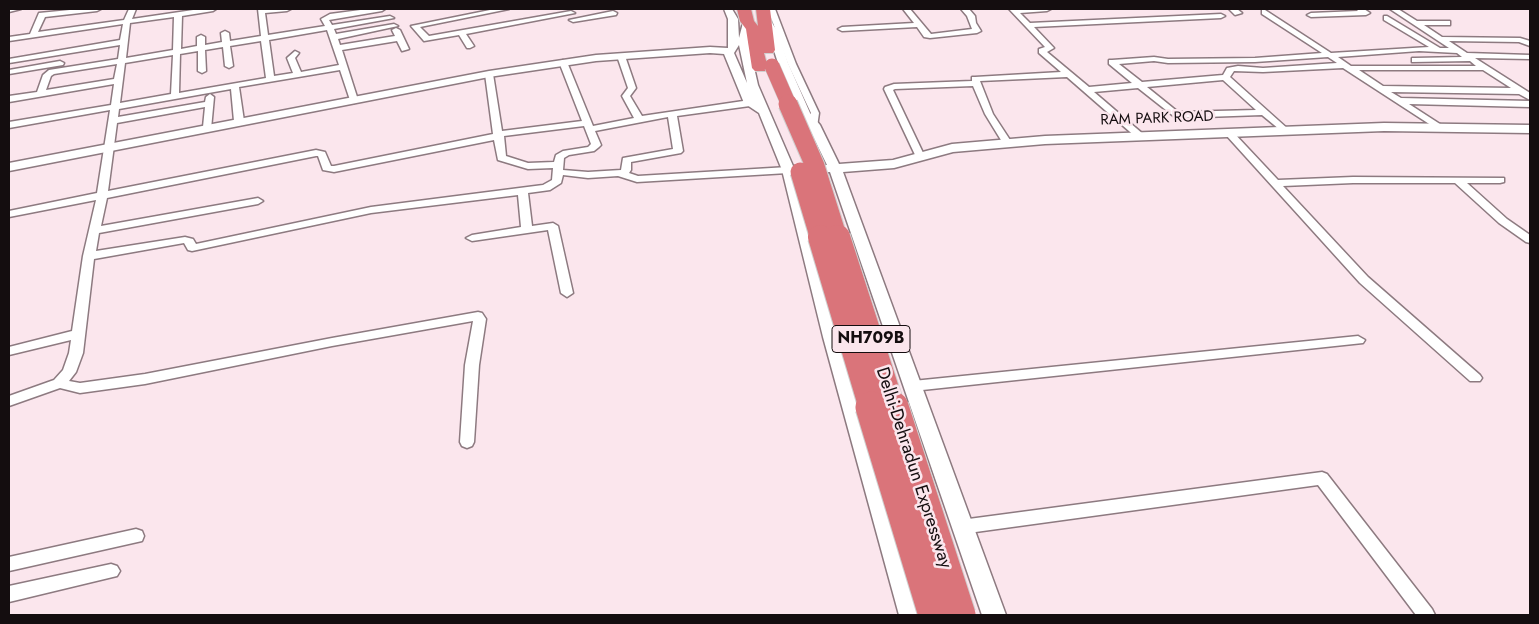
<!DOCTYPE html>
<html>
<head>
<meta charset="utf-8">
<style>
  body { margin:0 }
  #map { position:relative; width:1539px; height:624px; overflow:hidden; background:#fbe6ed; font-family:Jost,sans-serif }
  canvas { display:block }
  .frame { position:absolute; inset:0; border:10px solid #140d0f; pointer-events:none }
</style>
</head>
<body>
<div id="map">
<canvas width="1539" height="624"></canvas>
<div class="frame"></div>
</div>
<script>
const ctx = document.querySelector('canvas').getContext('2d');
ctx.lineJoin = 'round';
function toPath(rows) {
  const path = new Path2D();
  for (const r of rows) {
    path.moveTo(r[0], r[1]);
    for (let i = 2; i < r.length; i += 2) path.lineTo(r[i], r[i + 1]);
  }
  return path;
}
function trace(path, color, width, dash) {
  ctx.strokeStyle = color;
  ctx.lineWidth = width;
  ctx.lineCap = dash ? 'butt' : 'round';
  ctx.setLineDash(dash || []);
  ctx.stroke(path);
}
function paint(path, color) {
  ctx.fillStyle = color;
  ctx.fill(path, 'evenodd');
}
function label(font, color, halo, rows, align = 'center') {
  ctx.font = font + ' Jost,sans-serif';
  ctx.lineWidth = 5;
  ctx.setLineDash([]);
  ctx.textBaseline = 'middle';
  ctx.strokeStyle = halo;
  ctx.fillStyle = color;
  for (const [text, x, y, turn = 0] of rows) {
    ctx.save();
    ctx.translate(x, y);
    ctx.rotate((+turn || 0) * Math.PI / 180);
    ctx.textAlign = isNaN(turn) ? turn : align;
    if (halo) ctx.strokeText(text, 0, 0);
    ctx.fillText(text, 0, 0);
    ctx.restore();
  }
}
const minor = toPath([
  [9,9,21,9,9,12,9,9],
  [80,9,101,9,97,11,45,17,38,32,124,20,129,9,136,9,132,19,200,9,216,9,213,11,182,16,181,49,197,46,197,37,201,35,205,37,205,45,222,42,221,33,225,31,229,33,230,41,261,36,258,9,291,9,287,11,265,13,268,35,325,26,321,19,330,14,368,9,385,9,382,11,329,20,332,25,390,16,394,18,334,29,336,34,394,24,398,26,338,39,340,45,395,36,392,30,396,28,400,30,409,49,402,51,397,41,342,50,358,100,354,103,350,100,340,70,239,87,244,121,239,124,234,121,231,89,119,109,118,117,205,102,206,97,210,94,214,97,211,129,205,129,203,127,205,107,117,123,108,191,316,150,325,152,331,166,334,166,493,134,485,74,489,72,493,74,502,131,582,121,559,62,563,60,567,62,593,126,634,118,622,96,628,88,617,56,621,54,625,56,636,88,630,96,642,116,750,100,754,103,750,106,677,116,683,151,681,153,631,162,631,170,629,173,638,176,788,167,793,170,788,173,637,182,618,176,588,178,563,175,561,183,550,190,528,193,532,226,553,223,558,226,573,293,567,297,561,293,548,230,472,241,466,238,472,235,521,227,518,195,371,213,192,251,188,250,184,243,94,259,83,353,76,372,69,381,80,383,145,374,332,338,478,312,482,313,486,319,479,365,474,442,472,446,467,448,462,446,460,442,465,365,473,321,332,346,145,384,80,393,60,388,9,406,9,396,54,380,63,370,69,353,71,340,9,355,9,347,72,331,83,256,96,200,9,217,9,211,97,193,110,110,9,128,9,122,111,105,114,84,9,102,9,96,37,92,43,75,49,70,118,59,120,45,9,63,9,59,120,40,123,24,9,41,9,37,30,34,39,13,80,9],
  [174,17,173,50,126,58,130,23,174,17],
  [327,30,339,65,301,72,295,58,299,53,295,51,287,58,293,73,274,76,269,40,327,30],
  [261,41,266,78,179,93,180,54,198,51,198,71,202,73,206,71,205,50,223,47,225,66,229,68,233,66,230,46,261,41],
  [173,55,171,94,120,103,125,63,173,55],
  [117,64,114,79,46,90,51,76,54,74,117,64],
  [668,117,673,149,623,158,621,170,588,172,563,170,564,158,569,155,594,151,599,147,601,145,595,131,668,117],
  [584,126,591,144,588,147,563,151,556,155,554,162,528,163,506,156,504,136,584,126],
  [494,140,498,160,528,169,553,168,552,180,543,185,371,207,196,244,193,239,185,237,96,251,99,233,258,204,263,201,258,198,101,226,107,198,316,156,318,156,323,170,334,172,494,140],
  [495,9,509,9,420,27,429,36,571,11,575,13,466,34,474,46,470,48,467,48,459,35,424,41,411,26,495,9],
  [768,9,775,9,796,64,819,113,817,127,814,128,809,125,811,113,788,64,768,9],
  [903,9,910,9,931,34,972,29,967,16,961,9,969,9,975,16,976,23,981,31,977,33,930,38,924,37,917,27,842,31,838,29,842,27,914,23,903,9],
  [1009,9,1051,9,1047,11,1020,13,1030,23,1221,14,1225,16,1221,18,1034,27,1054,48,1047,52,1089,87,1132,83,1109,64,1109,60,1112,60,1154,57,1168,59,1255,58,1322,53,1262,14,1262,10,1265,10,1331,53,1429,47,1384,20,1384,16,1387,16,1440,48,1449,48,1390,9,1398,9,1417,21,1450,21,1450,25,1424,25,1442,37,1520,38,1530,41,1530,46,1519,42,1449,41,1467,53,1530,55,1530,59,1475,58,1530,93,1530,100,1519,94,1391,92,1401,98,1530,101,1530,107,1409,104,1443,126,1443,130,1440,131,1343,68,1263,72,1234,71,1230,77,1288,129,1288,133,1285,134,1262,115,1176,118,1138,88,1094,92,1143,134,1143,138,1140,139,1137,138,1067,77,980,81,993,114,1012,143,1007,146,1004,145,985,114,973,86,895,89,893,90,925,157,920,160,917,159,884,89,885,87,894,84,972,81,972,77,975,77,1061,72,1039,53,1039,49,1045,47,1009,9],
  [1419,51,1457,53,1462,57,1415,58,1412,58,1412,62,1470,61,1476,66,1351,66,1338,57,1419,51],
  [1328,57,1337,63,1263,68,1238,66,1227,68,1223,75,1142,82,1119,64,1154,61,1168,63,1255,62,1328,57],
  [1359,70,1483,70,1511,88,1383,86,1359,70],
  [1223,80,1256,110,1178,112,1147,87,1223,80],
  [1229,9,1237,9,1242,13,1235,15,1229,9],
  [1356,9,1364,9,1370,13,1366,15,1311,17,1307,15,1311,13,1358,11,1356,9],
  [613,11,617,13,616,15,573,22,569,20,613,11],
  [60,61,64,63,63,65,9,74,9,70,60,61],
  [1229,130,1232,131,1278,180,1353,177,1504,178,1504,182,1500,183,1467,183,1507,219,1530,235,1530,243,1526,242,1499,223,1455,183,1353,183,1283,186,1368,277,1480,375,1482,378,1480,381,1470,381,1360,283,1226,135,1224,133,1229,130],
  [1358,336,1365,340,1363,343,913,391,908,389,906,386,908,383,913,381,1358,336],
  [1322,472,1327,474,1432,609,1435,615,1416,615,1318,485,961,534,955,532,953,527,955,522,961,520,1322,472],
  [136,529,142,531,144,536,142,541,9,571,9,557,136,529],
  [111,564,117,566,120,571,117,576,9,602,9,586,111,564]
]);
const tertiary = toPath([
  [724,9,732,9,738,19,739,38,744,19,750,19,752,21,748,41,758,85,793,166,827,165,808,126,799,114,778,63,768,32,760,19,765,16,768,17,778,32,788,63,810,113,820,125,839,164,893,160,952,144,1045,136,1384,123,1530,125,1530,133,1384,131,1045,144,953,152,894,168,843,172,1006,615,982,615,830,172,795,174,839,337,923,615,899,615,823,337,782,170,759,113,744,103,724,54,710,53,596,61,489,77,9,171,9,163,489,71,596,55,710,47,728,48,728,19,724,9],
  [739,45,747,83,734,53,739,45]
]);
const motorway = toPath([
  [737,9,751,9,754,21,758,26,756,9,770,9,775,50,773,53,764,53,768,68,765,71,755,71,752,68,746,29,740,21,737,9]
]);
trace(minor, '#8d7a80', 3);
trace(tertiary, '#8d7a80', 3);
trace(motorway, '#d0cfcf', 2);
paint(minor, '#fff');
paint(tertiary, '#fff');
paint(motorway, '#da747a');
const motorwayBridgeFar3 = toPath([
  [772,66,789,105]
]);
const motorwayBridgeFar2 = toPath([
  [788,104,815,166,838,239],
  [800,172,820,239]
]);
const motorwayBridgeFar1 = toPath([
  [820,237,871,408],
  [838,237,893,408]
]);
const motorwayBridge = toPath([
  [871,407,934,615],
  [893,407,960,615]
]);
trace(motorwayBridgeFar3, '#d0cfcf', 16, []);
trace(motorwayBridgeFar2, '#d0cfcf', 21, []);
trace(motorwayBridgeFar1, '#d0cfcf', 26, []);
trace(motorwayBridge, '#d0cfcf', 33, []);
trace(motorwayBridgeFar3, '#da747a', 15);
trace(motorwayBridgeFar2, '#da747a', 19);
trace(motorwayBridgeFar1, '#da747a', 24);
trace(motorwayBridge, '#da747a', 31);
label('15px', '#140d0f', '#fbe6ed', [
  ["RAM PARK ROAD",1157,119,-2]
]);
for (const [x, y, w] of [
  [871,339,78]
]) {
  const box = new Path2D();
  box.roundRect(x - w / 2, y - 13.5, w, 27, 4);
  ctx.fillStyle = '#fbe6ed';
  ctx.fill(box);
  trace(box, '#140d0f', 1);
}
label('bold 16px', '#140d0f', null, [
  ["NH709B",871,339]
]);
label('18px', '#140d0f', '#fbe6ed', [
  ["Delhi-Dehradun Expressway",913,468,72]
]);
</script>
</body>
</html>
